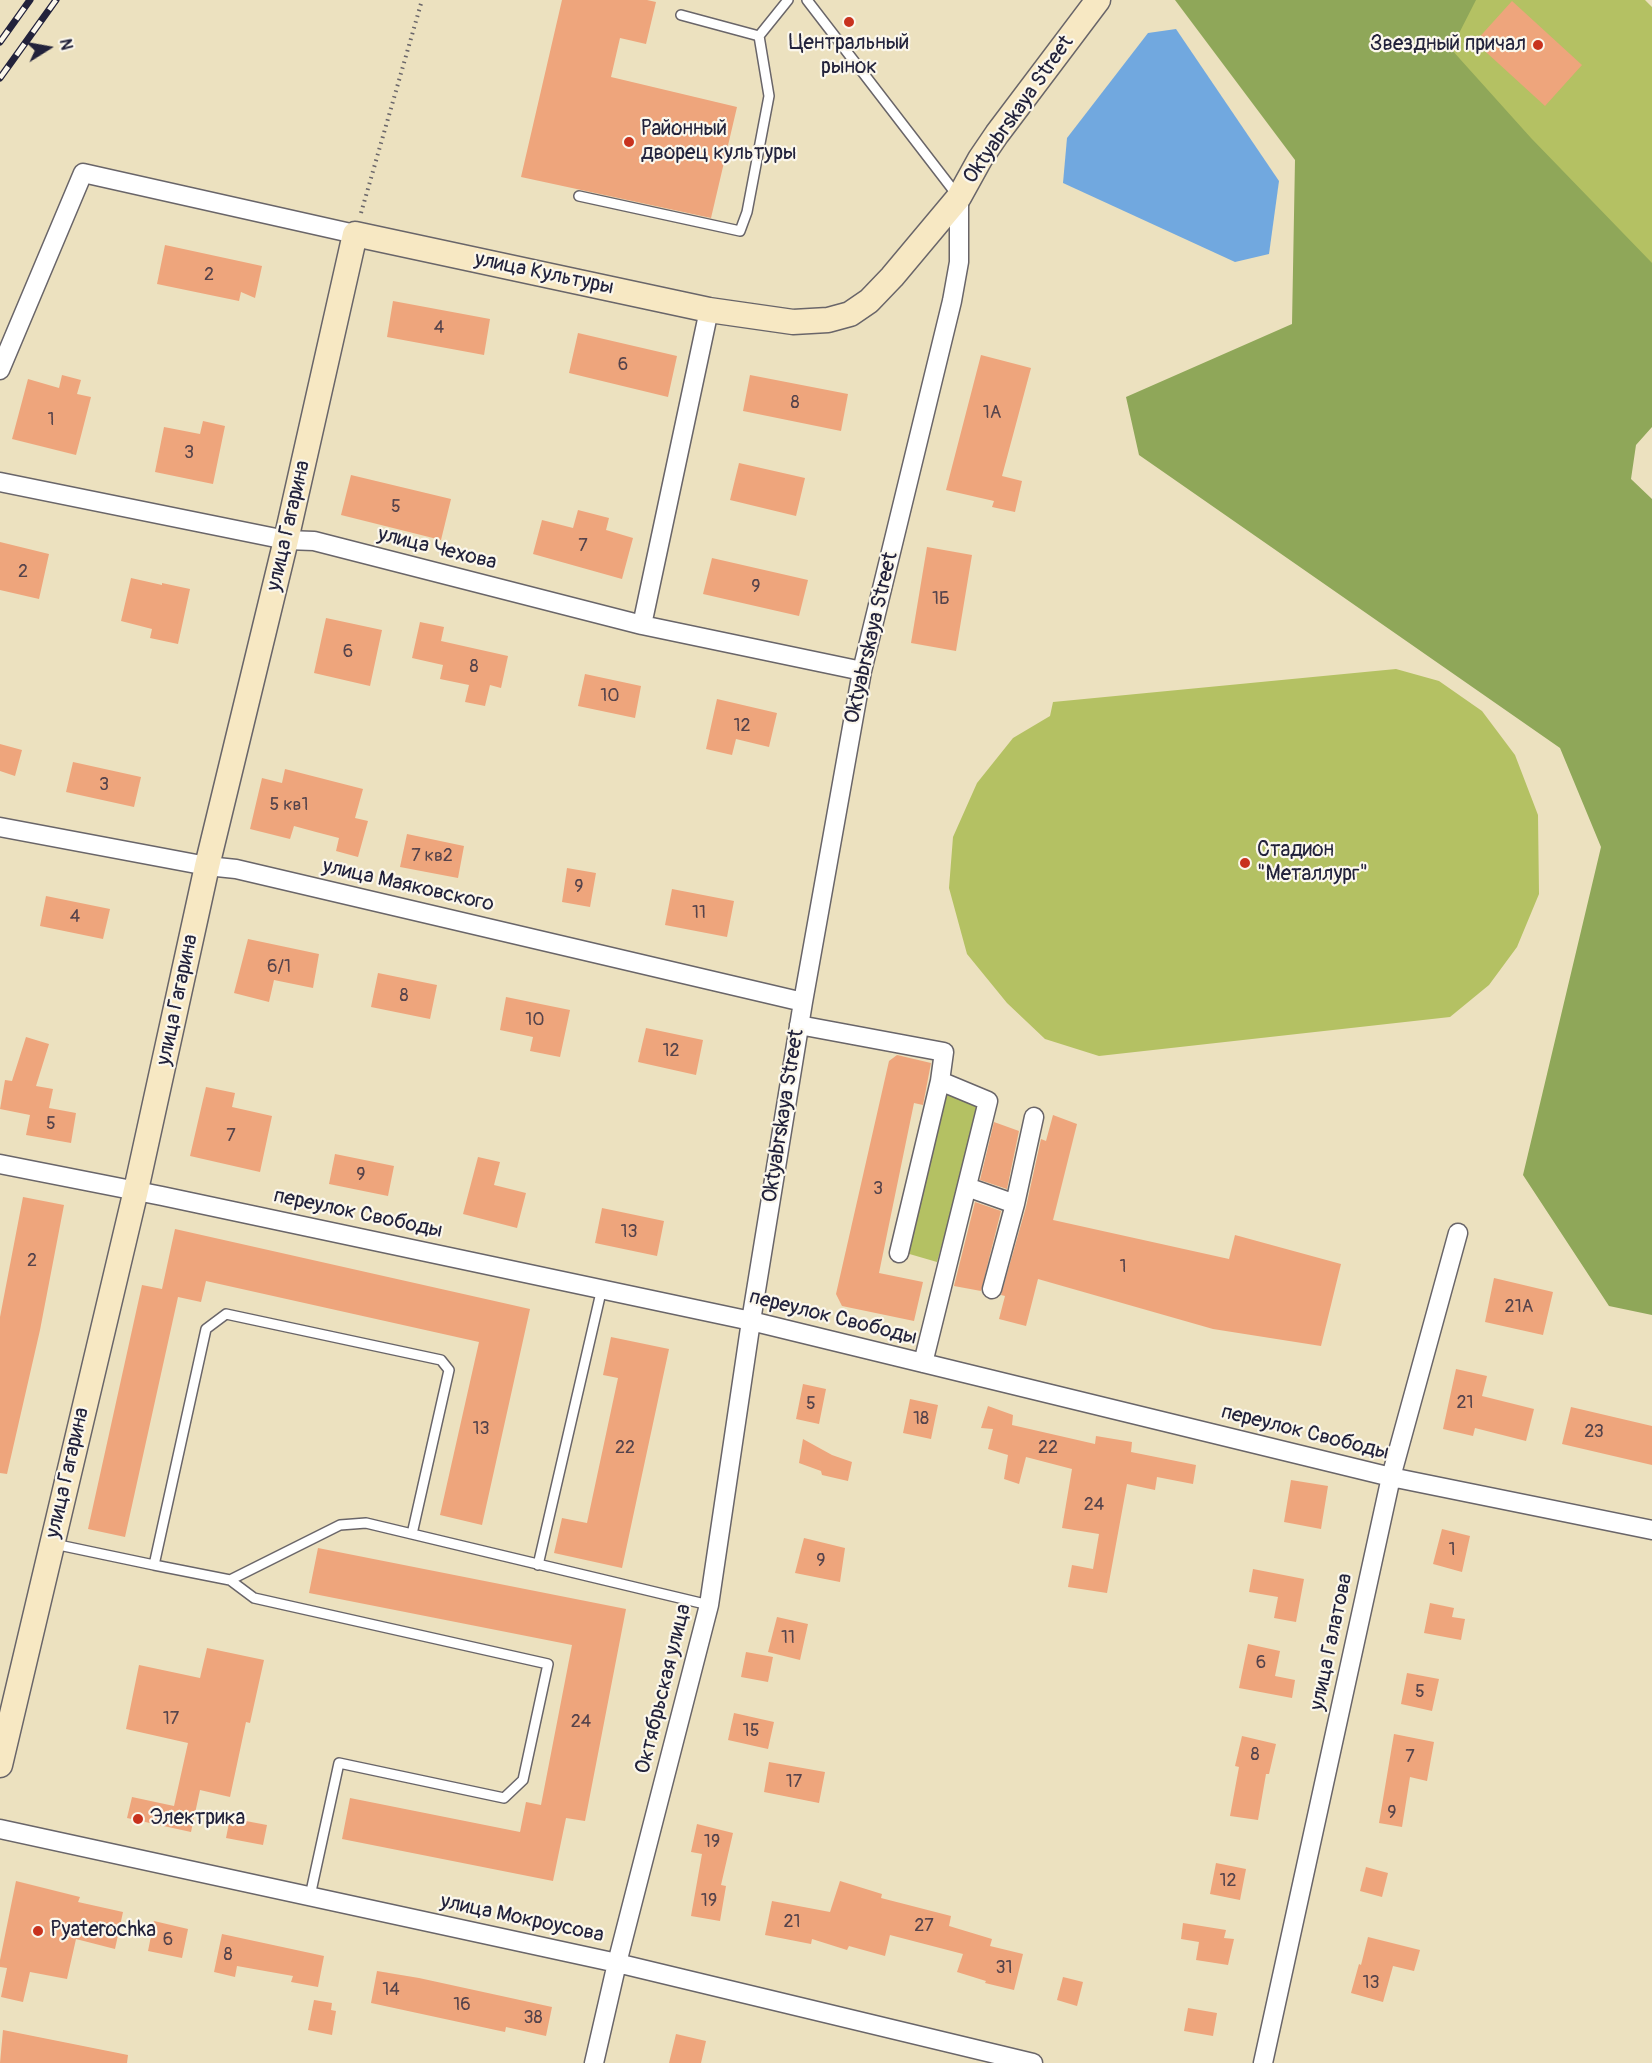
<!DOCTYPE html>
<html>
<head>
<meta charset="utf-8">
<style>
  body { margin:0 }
  #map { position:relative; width:1652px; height:2063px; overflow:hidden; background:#ece1bf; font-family:Pangolin,sans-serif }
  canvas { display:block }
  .north { position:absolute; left:18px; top:18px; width:60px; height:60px; -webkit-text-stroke:4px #fbf7ec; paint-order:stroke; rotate:79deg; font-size:16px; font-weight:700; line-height:24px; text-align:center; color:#22223b }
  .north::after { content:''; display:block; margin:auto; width:21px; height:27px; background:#22223b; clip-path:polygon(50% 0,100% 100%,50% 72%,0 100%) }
</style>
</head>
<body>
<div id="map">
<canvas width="1652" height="2063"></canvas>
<div class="north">N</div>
</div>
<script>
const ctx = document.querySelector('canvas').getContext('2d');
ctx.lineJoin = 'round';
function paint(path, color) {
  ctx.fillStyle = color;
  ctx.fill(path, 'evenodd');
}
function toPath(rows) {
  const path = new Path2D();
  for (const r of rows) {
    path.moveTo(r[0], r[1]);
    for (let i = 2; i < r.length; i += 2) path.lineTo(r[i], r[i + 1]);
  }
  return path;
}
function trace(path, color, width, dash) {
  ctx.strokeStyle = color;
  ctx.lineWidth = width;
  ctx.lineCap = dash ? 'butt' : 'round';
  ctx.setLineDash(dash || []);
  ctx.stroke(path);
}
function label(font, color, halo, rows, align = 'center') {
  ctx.font = font + ' Pangolin,sans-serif';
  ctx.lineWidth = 4.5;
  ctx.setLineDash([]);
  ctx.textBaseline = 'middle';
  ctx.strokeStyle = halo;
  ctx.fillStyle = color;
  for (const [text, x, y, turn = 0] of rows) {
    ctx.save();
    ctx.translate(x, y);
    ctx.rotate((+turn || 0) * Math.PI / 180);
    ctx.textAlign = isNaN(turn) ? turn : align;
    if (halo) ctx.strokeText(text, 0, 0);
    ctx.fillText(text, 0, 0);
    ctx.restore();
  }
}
paint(toPath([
  [1475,0,1645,0,1652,7,1652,378,1409,65],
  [1396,669,1439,681,1482,711,1515,755,1538,815,1539,894,1517,947,1489,985,1450,1017,1099,1056,1045,1039,1007,1003,967,954,949,888,953,837,977,783,1013,738,1050,716,1053,702],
  [947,1089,982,1103,937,1262,906,1253]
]), '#b4c163');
paint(toPath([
  [1175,0,1476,0,1451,49,1531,138,1652,263,1652,427,1636,445,1631,479,1652,499,1652,1315,1609,1306,1523,1175,1601,847,1560,748,1139,455,1126,397,1292,324,1295,160]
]), '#8fa759');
paint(toPath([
  [1176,29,1279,181,1269,254,1235,262,1063,183,1067,138,1148,33]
]), '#71a8df');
paint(toPath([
  [562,0,647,0,656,2,646,44,620,38,611,77,737,107,711,218,521,177],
  [1512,1,1582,65,1545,106,1475,42],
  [165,245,262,266,255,298,241,292,239,301,157,284],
  [393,301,490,319,484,355,387,337],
  [578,333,677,356,668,397,569,373],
  [981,355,1031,368,1002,476,1022,481,1015,512,992,507,994,501,946,490],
  [62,375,81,380,77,394,91,397,76,455,12,439,28,379,59,388],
  [750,375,848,394,841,431,743,411],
  [203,421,225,426,213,484,155,472,164,427,200,434],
  [739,463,805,478,796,516,730,500],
  [351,475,451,499,441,540,341,515],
  [578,510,609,518,606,530,633,538,622,579,533,554,542,520,573,528],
  [0,542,49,554,39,599,0,590],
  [927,547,972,555,956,651,911,643],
  [712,558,808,580,799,616,703,594],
  [131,578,162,585,162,583,190,589,178,644,150,638,152,629,121,621],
  [326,618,382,630,370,686,314,673],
  [420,622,444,627,441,641,508,656,501,688,490,685,485,706,465,702,469,685,440,679,443,665,412,658],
  [585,674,641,686,635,718,578,706],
  [717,699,777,713,769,747,736,739,732,755,706,749],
  [0,744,22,750,15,776,0,771],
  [73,762,141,777,134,807,66,792],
  [285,769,363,789,355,818,368,821,358,857,336,851,339,838,316,832,294,826,290,839,250,829,262,778,282,783],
  [407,834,464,846,458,878,400,867],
  [567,868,596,873,590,907,562,902],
  [672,889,734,901,727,937,665,925],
  [46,896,110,909,103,939,40,926],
  [248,939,319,954,313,988,274,980,269,1002,234,993],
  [378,973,437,985,430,1019,371,1007],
  [506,997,570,1010,560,1057,530,1051,533,1037,500,1030],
  [646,1028,703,1040,696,1075,638,1062],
  [26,1037,49,1044,36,1086,53,1089,49,1108,76,1113,71,1143,26,1135,30,1115,0,1109,5,1080,12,1081],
  [897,1055,931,1063,923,1105,914,1103,879,1273,923,1282,914,1321,842,1306,836,1294,889,1061],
  [206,1087,235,1093,232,1107,272,1116,260,1172,190,1156],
  [1053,1115,1077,1124,1053,1220,1229,1259,1235,1235,1341,1264,1321,1346,1213,1329,1038,1279,1026,1326,999,1319,1005,1296,1001,1295,1026,1207,1041,1139,1046,1141],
  [994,1122,1019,1131,1007,1189,980,1180],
  [335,1154,394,1166,388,1196,329,1184],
  [478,1157,500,1162,494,1185,526,1193,517,1228,463,1214],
  [23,1197,64,1205,40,1330,7,1474,0,1473,0,1317],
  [975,1202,1001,1211,981,1291,954,1286],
  [602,1208,664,1221,657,1256,595,1243],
  [175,1229,530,1309,482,1525,440,1515,479,1342,206,1281,201,1302,178,1297,125,1537,88,1529,142,1285,162,1289],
  [1494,1278,1553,1292,1543,1335,1485,1322],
  [611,1337,669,1349,622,1568,554,1553,562,1518,587,1523,618,1378,603,1375],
  [1456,1369,1487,1376,1482,1396,1534,1409,1526,1441,1475,1428,1473,1436,1443,1429],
  [803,1384,826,1389,819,1424,796,1419],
  [910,1399,938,1405,931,1439,903,1433],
  [988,1406,1013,1415,1012,1425,1095,1444,1096,1436,1132,1442,1131,1452,1196,1465,1193,1484,1157,1477,1155,1490,1127,1484,1107,1593,1068,1587,1072,1565,1093,1569,1099,1534,1062,1528,1072,1469,1026,1457,1019,1484,1004,1479,1008,1455,988,1449,993,1429,981,1428],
  [1571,1407,1652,1426,1652,1465,1562,1444],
  [803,1439,832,1455,852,1462,848,1481,822,1475,821,1471,799,1463],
  [1291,1480,1328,1486,1321,1529,1284,1522],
  [1442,1529,1470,1536,1462,1572,1433,1564],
  [804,1538,845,1548,840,1582,795,1573],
  [318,1548,626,1609,585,1821,566,1818,553,1881,342,1839,350,1798,520,1832,526,1802,541,1805,572,1645,309,1593],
  [1253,1569,1304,1579,1296,1622,1274,1618,1278,1597,1249,1592],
  [1430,1603,1454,1608,1452,1617,1465,1619,1461,1640,1424,1633],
  [777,1617,808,1624,800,1660,768,1652],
  [1248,1644,1280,1651,1275,1676,1295,1680,1292,1698,1239,1688],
  [207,1648,264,1660,250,1723,246,1722,230,1797,200,1790,191,1832,127,1818,132,1797,174,1806,188,1743,126,1729,139,1665,200,1678],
  [746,1652,773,1657,768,1682,741,1677],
  [1407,1673,1439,1679,1432,1711,1401,1704],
  [734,1713,774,1722,768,1749,728,1740],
  [1394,1734,1434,1742,1427,1781,1410,1777,1402,1827,1379,1823],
  [1242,1736,1276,1744,1269,1774,1266,1774,1258,1820,1230,1816,1239,1767,1235,1766],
  [769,1762,825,1772,819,1803,764,1792],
  [230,1818,267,1825,263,1845,226,1838],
  [697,1824,733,1833,721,1885,726,1886,720,1921,691,1916,702,1854,691,1852],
  [1216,1863,1246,1869,1240,1900,1210,1894],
  [1366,1867,1388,1873,1382,1897,1360,1891],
  [16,1881,80,1897,78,1902,123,1912,115,1949,76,1939,67,1979,30,1972,23,2002,1,1997,7,1968,0,1967,0,1960],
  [840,1881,882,1894,881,1898,951,1916,949,1926,992,1939,990,1946,1023,1954,1014,1990,985,1983,986,1981,957,1972,963,1954,890,1935,885,1956,849,1946,847,1950,812,1939,811,1944,765,1935,772,1901,830,1912],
  [154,1921,188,1929,182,1958,148,1951],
  [1183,1923,1226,1930,1224,1938,1234,1939,1228,1965,1196,1960,1199,1942,1181,1939],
  [222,1934,324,1956,318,1987,291,1982,293,1976,237,1966,235,1977,214,1972],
  [1368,1937,1420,1950,1414,1971,1393,1966,1383,2002,1351,1993,1359,1964,1361,1965],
  [377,1971,419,1978,552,2007,546,2036,506,2027,505,2032,371,2003],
  [1063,1977,1083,1982,1077,2006,1057,2000],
  [314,2000,332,2003,331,2010,336,2011,332,2035,308,2030],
  [1188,2008,1217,2013,1213,2036,1184,2031],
  [3,2030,128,2055,127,2063,0,2063],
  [676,2034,706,2041,701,2063,669,2063]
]), '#eea57c');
const service = toPath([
  [807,0,957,195],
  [681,15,759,36,788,0],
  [579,196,740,231,747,212,769,96,759,36],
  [412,1534,709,1605],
  [54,1544,154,1565,206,1329,226,1314,441,1360,449,1370,412,1534,366,1523,340,1525,230,1580,154,1565],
  [538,1565,602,1288],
  [230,1580,254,1598,548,1664,523,1780,504,1798,339,1763,310,1896]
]);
const minor = toPath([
  [0,370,83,173,355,234],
  [0,482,286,540,314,541,642,625,862,671],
  [642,625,709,310],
  [0,827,207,866,236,869,803,1002],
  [799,1025,944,1052,940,1081,988,1101,923,1363],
  [0,1164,162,1196,751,1321,1391,1477,1652,1530],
  [967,1187,1015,1204,992,1289],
  [1015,1204,1034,1117],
  [899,1253,940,1081],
  [0,1829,617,1963,1033,2063],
  [594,2063,617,1963,709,1605,751,1321,803,1002,862,671,952,301,959,262,959,197],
  [1263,2063,1391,1477,1458,1233]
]);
const secondary = toPath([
  [0,1765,136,1190,207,866,286,540,355,234,709,310,793,322,828,320,850,314,869,301,892,277,959,197,980,159,997,134,1098,0]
]);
trace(service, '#696569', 12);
trace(minor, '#696569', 21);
trace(secondary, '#696569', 27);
trace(toPath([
  [361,213,422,0]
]), '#696569', 4, [1.5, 4.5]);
trace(service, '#fff', 9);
trace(minor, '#fff', 18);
trace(secondary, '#f7e8c3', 24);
const rail = toPath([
  [0,42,30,0],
  [0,78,56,0]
]);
trace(rail, '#22223b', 7);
trace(rail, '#fbf7ec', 4.5, [14]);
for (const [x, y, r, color] of [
  [849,22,6,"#c8321e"],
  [1538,45,6,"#c8321e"],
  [629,142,6,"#c8321e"],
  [1245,863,6,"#c8321e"],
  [138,1819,6,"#c8321e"],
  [38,1931,6,"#c8321e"]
]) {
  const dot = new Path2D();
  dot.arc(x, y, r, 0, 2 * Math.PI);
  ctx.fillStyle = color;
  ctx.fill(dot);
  trace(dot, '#fbf7ec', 2);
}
label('18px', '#55434b', null, [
  ["2",209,275],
  ["4",439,328],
  ["6",623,365],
  ["8",795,403],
  ["1А",992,413],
  ["1",51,420],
  ["3",189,453],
  ["5",396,507],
  ["7",583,546],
  ["2",23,572],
  ["9",756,587],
  ["1Б",941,599],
  ["6",348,652],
  ["8",474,667],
  ["10",610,696],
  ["12",742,726],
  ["3",104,785],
  ["5 кв1",289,805],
  ["7 кв2",432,856],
  ["9",579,887],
  ["11",699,913],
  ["4",75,917],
  ["6/1",279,967],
  ["8",404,996],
  ["10",535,1020],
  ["12",671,1051],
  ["5",51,1124],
  ["7",231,1136],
  ["9",361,1175],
  ["3",878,1189],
  ["13",629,1232],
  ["2",32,1261],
  ["1",1123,1267],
  ["21А",1519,1307],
  ["21",1465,1403],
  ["5",811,1404],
  ["18",921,1419],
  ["13",481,1429],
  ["23",1594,1432],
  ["22",625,1448],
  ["22",1048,1448],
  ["24",1094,1505],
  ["1",1452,1550],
  ["9",821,1561],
  ["11",788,1638],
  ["6",1261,1663],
  ["5",1420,1692],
  ["17",171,1719],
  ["24",581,1722],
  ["15",751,1731],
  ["8",1255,1755],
  ["7",1410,1757],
  ["17",794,1782],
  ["9",1392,1813],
  ["19",712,1842],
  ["12",1228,1881],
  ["19",709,1901],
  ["21",792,1922],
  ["27",924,1926],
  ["6",168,1940],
  ["8",228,1955],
  ["31",1004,1968],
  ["13",1371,1983],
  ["14",391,1990],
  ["16",462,2005],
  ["38",533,2018]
]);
label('21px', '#22223b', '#fbf7ec', [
  ["Центральный",849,44,"center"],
  ["рынок",849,68,"center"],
  ["Звездный причал",1526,45,"right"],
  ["Районный",641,130],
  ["дворец культуры",641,154],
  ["Стадион",1257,851],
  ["\"Металлург\"",1257,875],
  ["Электрика",150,1819],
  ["Pyaterochka",50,1931]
], 'left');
label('21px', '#22223b', '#fbf7ec', [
  ["Oktyabrskaya Street",1019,110,-55],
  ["улица Культуры",544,274,12],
  ["улица Гагарина",289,526,-77],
  ["улица Чехова",437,549,14],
  ["Oktyabrskaya Street",872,638,-77],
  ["улица Маяковского",408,886,13],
  ["улица Гагарина",178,1000,-78],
  ["Oktyabrskaya Street",784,1116,-81],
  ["переулок Свободы",358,1214,12],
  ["переулок Свободы",833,1318,14],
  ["переулок Свободы",1305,1433,14],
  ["улица Гагарина",68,1473,-77],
  ["улица Галатова",1332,1642,-78],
  ["Октябрьская улица",664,1689,-76],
  ["улица Мокроусова",522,1919,12]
]);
</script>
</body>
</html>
